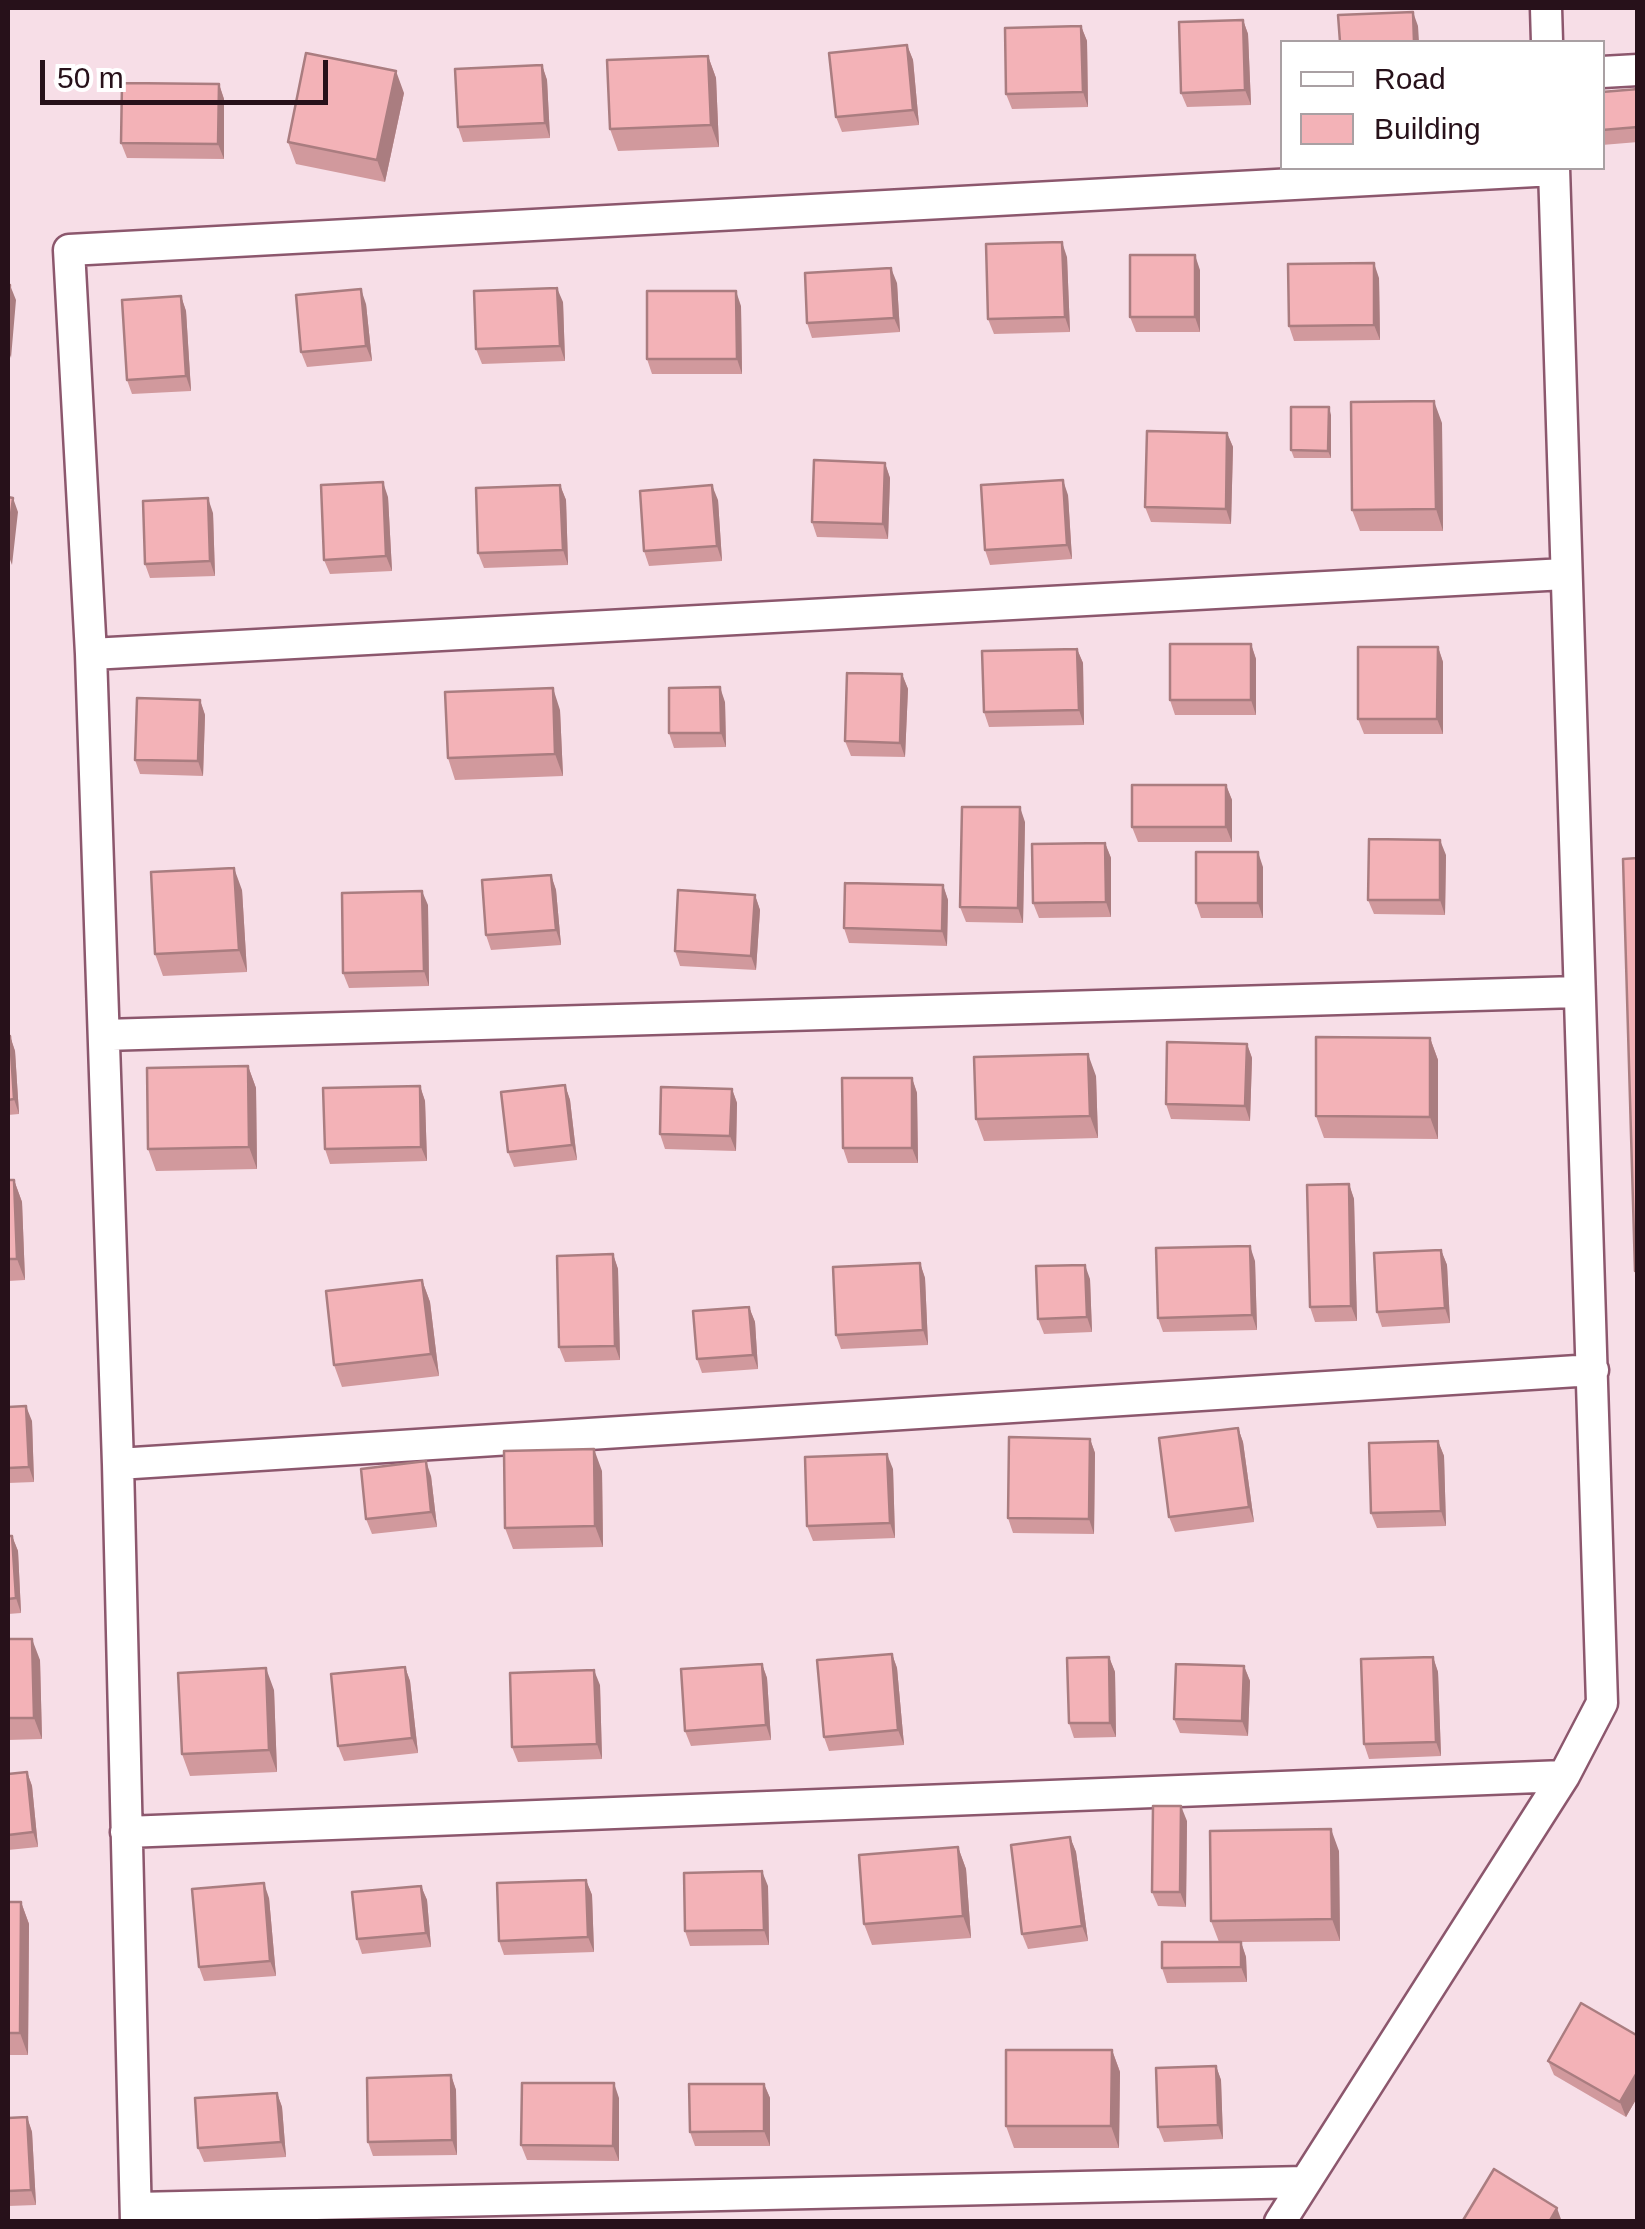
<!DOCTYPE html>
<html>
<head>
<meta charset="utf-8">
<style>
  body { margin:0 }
  #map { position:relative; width:1645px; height:2229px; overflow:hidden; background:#f7dee7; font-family:Helvetica,sans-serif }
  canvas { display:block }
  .frame { position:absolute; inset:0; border:10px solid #27111a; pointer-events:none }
  .legend { position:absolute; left:1280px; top:40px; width:325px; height:130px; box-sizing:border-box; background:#fff; border:2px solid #a9a0a3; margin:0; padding:12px 18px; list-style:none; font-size:30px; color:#27111a }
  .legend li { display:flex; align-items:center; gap:20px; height:50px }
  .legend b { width:50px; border:2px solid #a9a0a3 }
  .scale { position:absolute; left:40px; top:60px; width:288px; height:45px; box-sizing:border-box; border:5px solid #27111a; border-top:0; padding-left:12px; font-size:30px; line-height:35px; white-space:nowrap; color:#27111a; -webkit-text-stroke:8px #fff; paint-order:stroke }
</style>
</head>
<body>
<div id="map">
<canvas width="1645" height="2229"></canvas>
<div class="frame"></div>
<ul class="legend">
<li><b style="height:12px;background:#fff"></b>Road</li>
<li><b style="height:28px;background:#f3b2b7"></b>Building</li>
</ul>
<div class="scale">50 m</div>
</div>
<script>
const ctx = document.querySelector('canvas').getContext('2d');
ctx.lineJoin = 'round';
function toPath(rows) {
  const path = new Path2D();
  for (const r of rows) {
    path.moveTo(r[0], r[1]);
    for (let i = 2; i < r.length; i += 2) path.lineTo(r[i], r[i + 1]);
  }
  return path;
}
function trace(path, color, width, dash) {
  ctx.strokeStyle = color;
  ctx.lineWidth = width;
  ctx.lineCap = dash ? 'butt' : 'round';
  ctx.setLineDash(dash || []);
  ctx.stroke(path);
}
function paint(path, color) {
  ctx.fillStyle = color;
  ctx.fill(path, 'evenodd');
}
const minor = toPath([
  [1546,8,1547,42],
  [1602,72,1638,70],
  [91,654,1565,574],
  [104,1035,1577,992],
  [118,1464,1593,1370],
  [126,1832,1564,1776],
  [136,2208,1305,2182],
  [136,2222,118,1464,91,654,69,250,1554,170],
  [1280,2222,1564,1776,1602,1703,1554,168]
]);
trace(minor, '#8c576d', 35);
trace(minor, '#fff', 30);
paint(toPath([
  [1243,20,1248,34,1251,105,1187,107,1181,93],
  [1081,26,1087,41,1088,107,1012,109,1006,94],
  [907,45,913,60,919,125,842,132,836,117],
  [708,56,716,78,719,147,618,151,610,129],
  [542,65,547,80,550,138,463,142,458,127],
  [219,84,224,99,224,159,127,158,121,143],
  [1638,89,1638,142,1602,145,1602,92],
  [404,93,385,182,296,164,288,142],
  [1067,257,1070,332,994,334,988,319],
  [1200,270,1200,332,1136,332,1130,317],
  [1379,278,1380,340,1294,341,1289,326],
  [897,283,900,332,812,338,807,323],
  [181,296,186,311,191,391,132,394,127,380],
  [563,302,565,361,482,364,476,349],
  [366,304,372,361,307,367,301,352],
  [741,306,742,374,652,374,647,359],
  [1331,415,1331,458,1294,458,1291,450],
  [1442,423,1443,531,1360,531,1352,510],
  [1227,433,1233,447,1231,524,1151,522,1145,507],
  [885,463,890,478,888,539,817,537,812,522],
  [560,485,566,500,568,565,484,568,478,553],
  [1068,495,1072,559,990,565,985,550],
  [388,497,392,571,330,574,324,560],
  [718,500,722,561,649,566,644,551],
  [213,513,215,576,150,578,145,564],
  [1251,644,1256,659,1256,715,1175,715,1170,700],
  [1438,647,1443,662,1443,734,1364,734,1358,719],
  [1077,649,1083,663,1084,725,989,727,984,712],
  [902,674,908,689,905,757,851,756,845,741],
  [200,700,205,715,203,776,140,774,135,760],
  [725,702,726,747,674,748,669,733],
  [560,710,563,776,455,780,448,758],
  [1226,785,1232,800,1232,842,1138,842,1132,827],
  [1025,822,1023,923,966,922,960,907],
  [1105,843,1111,858,1111,917,1039,918,1033,903],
  [1446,855,1445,915,1374,914,1368,900],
  [1263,867,1263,918,1201,918,1196,903],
  [551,875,556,890,561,945,491,950,486,935],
  [943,885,948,900,947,946,849,943,844,928],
  [242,890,247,972,163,976,155,954],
  [755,895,760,910,756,970,680,966,675,951],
  [428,905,429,986,349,988,343,973],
  [8,1036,10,1036,15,1051,19,1114,8,1115],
  [1430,1038,1438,1060,1438,1139,1324,1138,1316,1116],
  [1247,1044,1252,1058,1250,1121,1171,1119,1166,1104],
  [248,1066,256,1088,257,1169,156,1171,148,1149],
  [1096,1076,1098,1138,984,1141,976,1119],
  [912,1078,917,1093,918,1163,848,1163,843,1148],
  [565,1085,570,1100,577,1160,514,1167,508,1152],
  [420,1086,425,1101,427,1161,330,1164,325,1149],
  [732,1089,737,1103,736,1151,665,1149,660,1134],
  [8,1180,14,1180,22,1202,25,1280,8,1281],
  [1349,1184,1354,1199,1357,1321,1315,1322,1310,1307],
  [1441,1250,1447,1265,1450,1323,1382,1327,1377,1312],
  [613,1254,618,1269,620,1360,565,1362,559,1347],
  [1255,1261,1257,1330,1163,1332,1158,1318],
  [920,1263,925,1278,928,1345,841,1349,836,1335],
  [1090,1279,1092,1332,1044,1334,1038,1319],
  [422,1280,430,1302,439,1376,342,1387,334,1365],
  [749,1307,755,1322,758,1369,702,1373,697,1359],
  [8,1407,32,1421,34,1482,8,1483],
  [1238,1428,1243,1442,1254,1522,1175,1532,1169,1517],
  [1090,1439,1095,1453,1094,1534,1013,1533,1008,1518],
  [1438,1441,1444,1456,1446,1526,1377,1528,1371,1513],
  [893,1469,895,1538,813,1541,807,1526],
  [602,1471,603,1547,513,1549,505,1528],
  [431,1476,437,1527,372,1534,366,1519],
  [8,1536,12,1536,18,1551,21,1613,8,1614],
  [8,1639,40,1660,42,1739,8,1740],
  [892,1654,897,1668,904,1745,829,1751,824,1737],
  [1109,1657,1115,1672,1116,1737,1074,1738,1069,1723],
  [1433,1657,1438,1672,1441,1756,1369,1759,1364,1744],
  [762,1664,767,1678,771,1740,691,1746,685,1731],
  [1244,1666,1250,1681,1248,1736,1180,1733,1174,1719],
  [405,1667,410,1681,418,1753,344,1761,338,1746],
  [600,1685,602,1759,518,1762,512,1747],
  [274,1690,277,1772,190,1776,182,1754],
  [27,1772,32,1786,38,1847,8,1850,8,1774],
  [1187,1821,1186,1907,1158,1906,1152,1892],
  [1070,1837,1076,1852,1088,1941,1028,1949,1022,1934],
  [958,1847,966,1869,971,1938,872,1945,864,1924],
  [1339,1851,1340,1941,1241,1942,1246,1957,1247,1982,1167,1983,1162,1968,1219,1942,1211,1921],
  [586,1880,592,1895,594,1952,504,1955,499,1941],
  [421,1886,427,1900,431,1947,362,1954,357,1939],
  [768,1886,769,1945,690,1946,685,1931],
  [269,1898,276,1976,204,1981,199,1967],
  [8,1902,21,1902,29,1924,28,2055,8,2055],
  [1638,2036,1638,2096,1626,2117,1554,2075,1548,2061],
  [1112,2050,1120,2072,1119,2148,1014,2148,1006,2126],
  [1216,2066,1221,2080,1223,2139,1164,2142,1158,2127],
  [451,2075,456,2090,457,2155,373,2156,368,2142],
  [764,2084,770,2098,770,2146,695,2146,690,2132],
  [277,2093,282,2107,286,2157,204,2162,198,2148],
  [619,2098,619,2161,527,2160,521,2145],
  [27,2117,32,2132,36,2205,8,2206,8,2118]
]), '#d1999d');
paint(toPath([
  [1413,12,1418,26,1419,42,1414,42],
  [1243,20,1248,34,1251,105,1245,90],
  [1081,26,1087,41,1088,107,1083,92],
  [907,45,913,60,919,125,913,110],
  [708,56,716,78,719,147,711,125],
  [542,65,547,80,550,138,545,123],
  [396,71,404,93,385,182,377,160],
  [219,84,224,99,224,159,218,144],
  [1062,242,1067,257,1070,332,1065,317],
  [1195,255,1200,270,1200,332,1195,317],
  [1374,263,1379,278,1380,340,1374,325],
  [891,268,897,283,900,332,894,318],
  [10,285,16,300,11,358,8,349,8,319],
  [557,288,563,302,565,361,560,346],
  [361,289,366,304,372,361,366,346],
  [736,291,741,306,742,374,737,359],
  [181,296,186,311,191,391,186,376],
  [1434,401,1442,423,1443,531,1436,509],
  [1329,407,1331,415,1331,458,1328,451],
  [1227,433,1233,447,1231,524,1226,509],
  [885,463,890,478,888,539,883,524],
  [1063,480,1068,495,1072,559,1067,545],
  [383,482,388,497,392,571,386,556],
  [560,485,566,500,568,565,563,550],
  [712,485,718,500,722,561,717,546],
  [13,498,18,512,12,565,8,554,8,539],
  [208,498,213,513,215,576,210,561],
  [1251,644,1256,659,1256,715,1251,700],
  [1438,647,1443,662,1443,734,1437,719],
  [1077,649,1083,663,1084,725,1079,710],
  [902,674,908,689,905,757,900,743],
  [720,687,725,702,726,747,721,733],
  [553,688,560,710,563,776,555,754],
  [200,700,205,715,203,776,198,761],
  [1226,785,1232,800,1232,842,1226,827],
  [1020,807,1025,822,1023,923,1018,908],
  [1440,840,1446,855,1445,915,1440,900],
  [1105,843,1111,858,1111,917,1106,902],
  [1258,852,1263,867,1263,918,1258,903],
  [234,868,242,890,247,972,239,950],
  [551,875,556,890,561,945,556,930],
  [943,885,948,900,947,946,942,931],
  [422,891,428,905,429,986,424,971],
  [755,895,760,910,756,970,751,956],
  [10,1036,15,1051,19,1114,14,1099],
  [1430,1038,1438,1060,1438,1139,1430,1117],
  [1247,1044,1252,1058,1250,1121,1245,1106],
  [1088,1054,1096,1076,1098,1138,1090,1116],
  [248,1066,256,1088,257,1169,249,1147],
  [912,1078,917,1093,918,1163,912,1148],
  [565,1085,570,1100,577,1160,572,1145],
  [420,1086,425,1101,427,1161,421,1147],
  [732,1089,737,1103,736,1151,730,1136],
  [14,1180,22,1202,25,1280,17,1259],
  [1349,1184,1354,1199,1357,1321,1351,1306],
  [1250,1246,1255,1261,1257,1330,1252,1315],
  [1441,1250,1447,1265,1450,1323,1445,1308],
  [613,1254,618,1269,620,1360,615,1346],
  [920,1263,925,1278,928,1345,923,1330],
  [1085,1265,1090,1279,1092,1332,1087,1317],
  [422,1280,430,1302,439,1376,431,1354],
  [749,1307,755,1322,758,1369,753,1355],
  [26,1406,32,1421,34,1482,29,1467],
  [1238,1428,1243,1442,1254,1522,1249,1507],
  [1090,1439,1095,1453,1094,1534,1089,1519],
  [1438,1441,1444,1456,1446,1526,1441,1511],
  [594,1449,602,1471,603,1547,595,1526],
  [887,1454,893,1469,895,1538,890,1523],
  [426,1461,431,1476,437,1527,431,1512],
  [12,1536,18,1551,21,1613,16,1598],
  [32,1639,40,1660,42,1739,34,1718],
  [892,1654,897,1668,904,1745,898,1730],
  [1109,1657,1115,1672,1116,1737,1110,1723],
  [1433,1657,1438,1672,1441,1756,1436,1742],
  [762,1664,767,1678,771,1740,766,1725],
  [1244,1666,1250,1681,1248,1736,1242,1721],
  [405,1667,410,1681,418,1753,412,1738],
  [266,1668,274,1690,277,1772,269,1750],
  [594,1670,600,1685,602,1759,597,1744],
  [27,1772,32,1786,38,1847,33,1832],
  [1181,1806,1187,1821,1186,1907,1180,1892],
  [1331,1829,1339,1851,1340,1941,1332,1919],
  [1070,1837,1076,1852,1088,1941,1082,1926],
  [958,1847,966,1869,971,1938,963,1916],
  [762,1871,768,1886,769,1945,764,1930],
  [586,1880,592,1895,594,1952,588,1937],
  [264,1883,269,1898,276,1976,270,1961],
  [421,1886,427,1900,431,1947,426,1933],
  [21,1902,29,1924,28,2055,20,2033],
  [1241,1942,1246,1957,1247,1982,1241,1967],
  [1112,2050,1120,2072,1119,2148,1111,2126],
  [1216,2066,1221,2080,1223,2139,1218,2125],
  [1638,2071,1638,2096,1626,2117,1620,2102],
  [451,2075,456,2090,457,2155,452,2140],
  [614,2083,619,2098,619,2161,613,2146],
  [764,2084,770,2098,770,2146,764,2131],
  [277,2093,282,2107,286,2157,281,2142],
  [27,2117,32,2132,36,2205,31,2190],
  [1557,2208,1562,2222,1549,2222]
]), '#aa7d80');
const building = toPath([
  [1413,12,1414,42,1340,42,1338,15,1413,12],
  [1243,20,1245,90,1181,93,1179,22,1243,20],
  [1081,26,1083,92,1006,94,1005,28,1081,26],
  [907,45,913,110,836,117,829,53,907,45],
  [306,53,396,71,377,160,288,142,306,53],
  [708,56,711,125,610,129,607,60,708,56],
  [542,65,545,123,458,127,455,69,542,65],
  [122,83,219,84,218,144,121,143,122,83],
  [1638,89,1638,127,1602,130,1602,92,1638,89],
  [1062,242,1065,317,988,319,986,244,1062,242],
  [1130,255,1195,255,1195,317,1130,317,1130,255],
  [1374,263,1374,325,1289,326,1288,264,1374,263],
  [891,268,894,318,807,323,805,273,891,268],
  [8,285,10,285,8,319,8,285],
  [557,288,560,346,476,349,474,291,557,288],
  [361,289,366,346,301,352,296,295,361,289],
  [647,291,736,291,737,359,647,359,647,291],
  [181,296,186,376,127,380,122,300,181,296],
  [1434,401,1436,509,1352,510,1351,402,1434,401],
  [1291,407,1329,407,1328,451,1291,450,1291,407],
  [1147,431,1227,433,1226,509,1145,507,1147,431],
  [814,460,885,463,883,524,812,522,814,460],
  [1063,480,1067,545,985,550,981,485,1063,480],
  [383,482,386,556,324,560,321,485,383,482],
  [560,485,563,550,478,553,476,488,560,485],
  [712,485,717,546,644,551,640,491,712,485],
  [8,497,13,498,8,539,8,497],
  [208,498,210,561,145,564,143,501,208,498],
  [1170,644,1251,644,1251,700,1170,700,1170,644],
  [1358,647,1438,647,1437,719,1358,719,1358,647],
  [1077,649,1079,710,984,712,982,651,1077,649],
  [847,673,902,674,900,743,845,741,847,673],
  [720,687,721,733,669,733,669,688,720,687],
  [553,688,555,754,448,758,445,692,553,688],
  [137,698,200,700,198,761,135,760,137,698],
  [1132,785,1226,785,1226,827,1132,827,1132,785],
  [962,807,1020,807,1018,908,960,907,962,807],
  [1369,839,1440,840,1440,900,1368,900,1369,839],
  [1105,843,1106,902,1033,903,1032,844,1105,843],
  [1196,852,1258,852,1258,903,1196,903,1196,852],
  [1638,858,1638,1271,1635,1271,1623,859,1638,858],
  [234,868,239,950,155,954,151,872,234,868],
  [551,875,556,930,486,935,482,880,551,875],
  [845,883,943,885,942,931,844,928,845,883],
  [678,890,755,895,751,956,675,951,678,890],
  [422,891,424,971,343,973,342,893,422,891],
  [8,1036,10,1036,14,1099,8,1100,8,1036],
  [1316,1037,1430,1038,1430,1117,1316,1116,1316,1037],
  [1167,1042,1247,1044,1245,1106,1166,1104,1167,1042],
  [1088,1054,1090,1116,976,1119,974,1057,1088,1054],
  [248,1066,249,1147,148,1149,147,1068,248,1066],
  [842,1078,912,1078,912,1148,843,1148,842,1078],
  [565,1085,572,1145,508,1152,501,1092,565,1085],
  [420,1086,421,1147,325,1149,323,1088,420,1086],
  [661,1087,732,1089,730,1136,660,1134,661,1087],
  [8,1180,14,1180,17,1259,8,1259,8,1180],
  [1349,1184,1351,1306,1310,1307,1307,1185,1349,1184],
  [1250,1246,1252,1315,1158,1318,1156,1248,1250,1246],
  [1441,1250,1445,1308,1377,1312,1374,1253,1441,1250],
  [613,1254,615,1346,559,1347,557,1256,613,1254],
  [920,1263,923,1330,836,1335,833,1267,920,1263],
  [1085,1265,1087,1317,1038,1319,1036,1266,1085,1265],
  [422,1280,431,1354,334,1365,326,1291,422,1280],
  [749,1307,753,1355,697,1359,693,1311,749,1307],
  [26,1406,29,1467,8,1468,8,1407,26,1406],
  [1238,1428,1249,1507,1169,1517,1159,1438,1238,1428],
  [1009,1437,1090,1439,1089,1519,1008,1518,1009,1437],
  [1438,1441,1441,1511,1371,1513,1369,1443,1438,1441],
  [594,1449,595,1526,505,1528,504,1451,594,1449],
  [887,1454,890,1523,807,1526,805,1457,887,1454],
  [426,1461,431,1512,366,1519,361,1469,426,1461],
  [8,1536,12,1536,16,1598,8,1599,8,1536],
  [8,1639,32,1639,34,1718,8,1718,8,1639],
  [892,1654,898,1730,824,1737,817,1660,892,1654],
  [1109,1657,1110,1723,1069,1723,1067,1658,1109,1657],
  [1433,1657,1436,1742,1364,1744,1361,1659,1433,1657],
  [762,1664,766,1725,685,1731,681,1669,762,1664],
  [1176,1664,1244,1666,1242,1721,1174,1719,1176,1664],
  [405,1667,412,1738,338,1746,331,1674,405,1667],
  [266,1668,269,1750,182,1754,178,1673,266,1668],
  [594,1670,597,1744,512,1747,510,1673,594,1670],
  [27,1772,33,1832,8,1835,8,1774,27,1772],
  [1153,1806,1181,1806,1180,1892,1152,1892,1153,1806],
  [1331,1829,1332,1919,1211,1921,1210,1831,1331,1829],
  [1070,1837,1082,1926,1022,1934,1011,1845,1070,1837],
  [958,1847,963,1916,864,1924,859,1855,958,1847],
  [762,1871,764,1930,685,1931,684,1873,762,1871],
  [586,1880,588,1937,499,1941,497,1883,586,1880],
  [264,1883,270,1961,199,1967,192,1889,264,1883],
  [421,1886,426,1933,357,1939,352,1892,421,1886],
  [8,1902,21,1902,20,2033,8,2033,8,1902],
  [1162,1942,1241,1942,1241,1967,1162,1968,1162,1942],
  [1581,2003,1638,2036,1638,2071,1620,2102,1548,2061,1581,2003],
  [1006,2050,1112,2050,1111,2126,1006,2126,1006,2050],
  [1216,2066,1218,2125,1158,2127,1156,2068,1216,2066],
  [451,2075,452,2140,368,2142,367,2078,451,2075],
  [522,2083,614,2083,613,2146,521,2145,522,2083],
  [689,2084,764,2084,764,2131,690,2132,689,2084],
  [277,2093,281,2142,198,2148,195,2098,277,2093],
  [27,2117,31,2190,8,2191,8,2118,27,2117],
  [1494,2169,1557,2208,1549,2222,1462,2222,1494,2169]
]);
paint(building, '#f3b2b7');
trace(building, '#aa7d80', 2.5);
</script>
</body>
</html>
